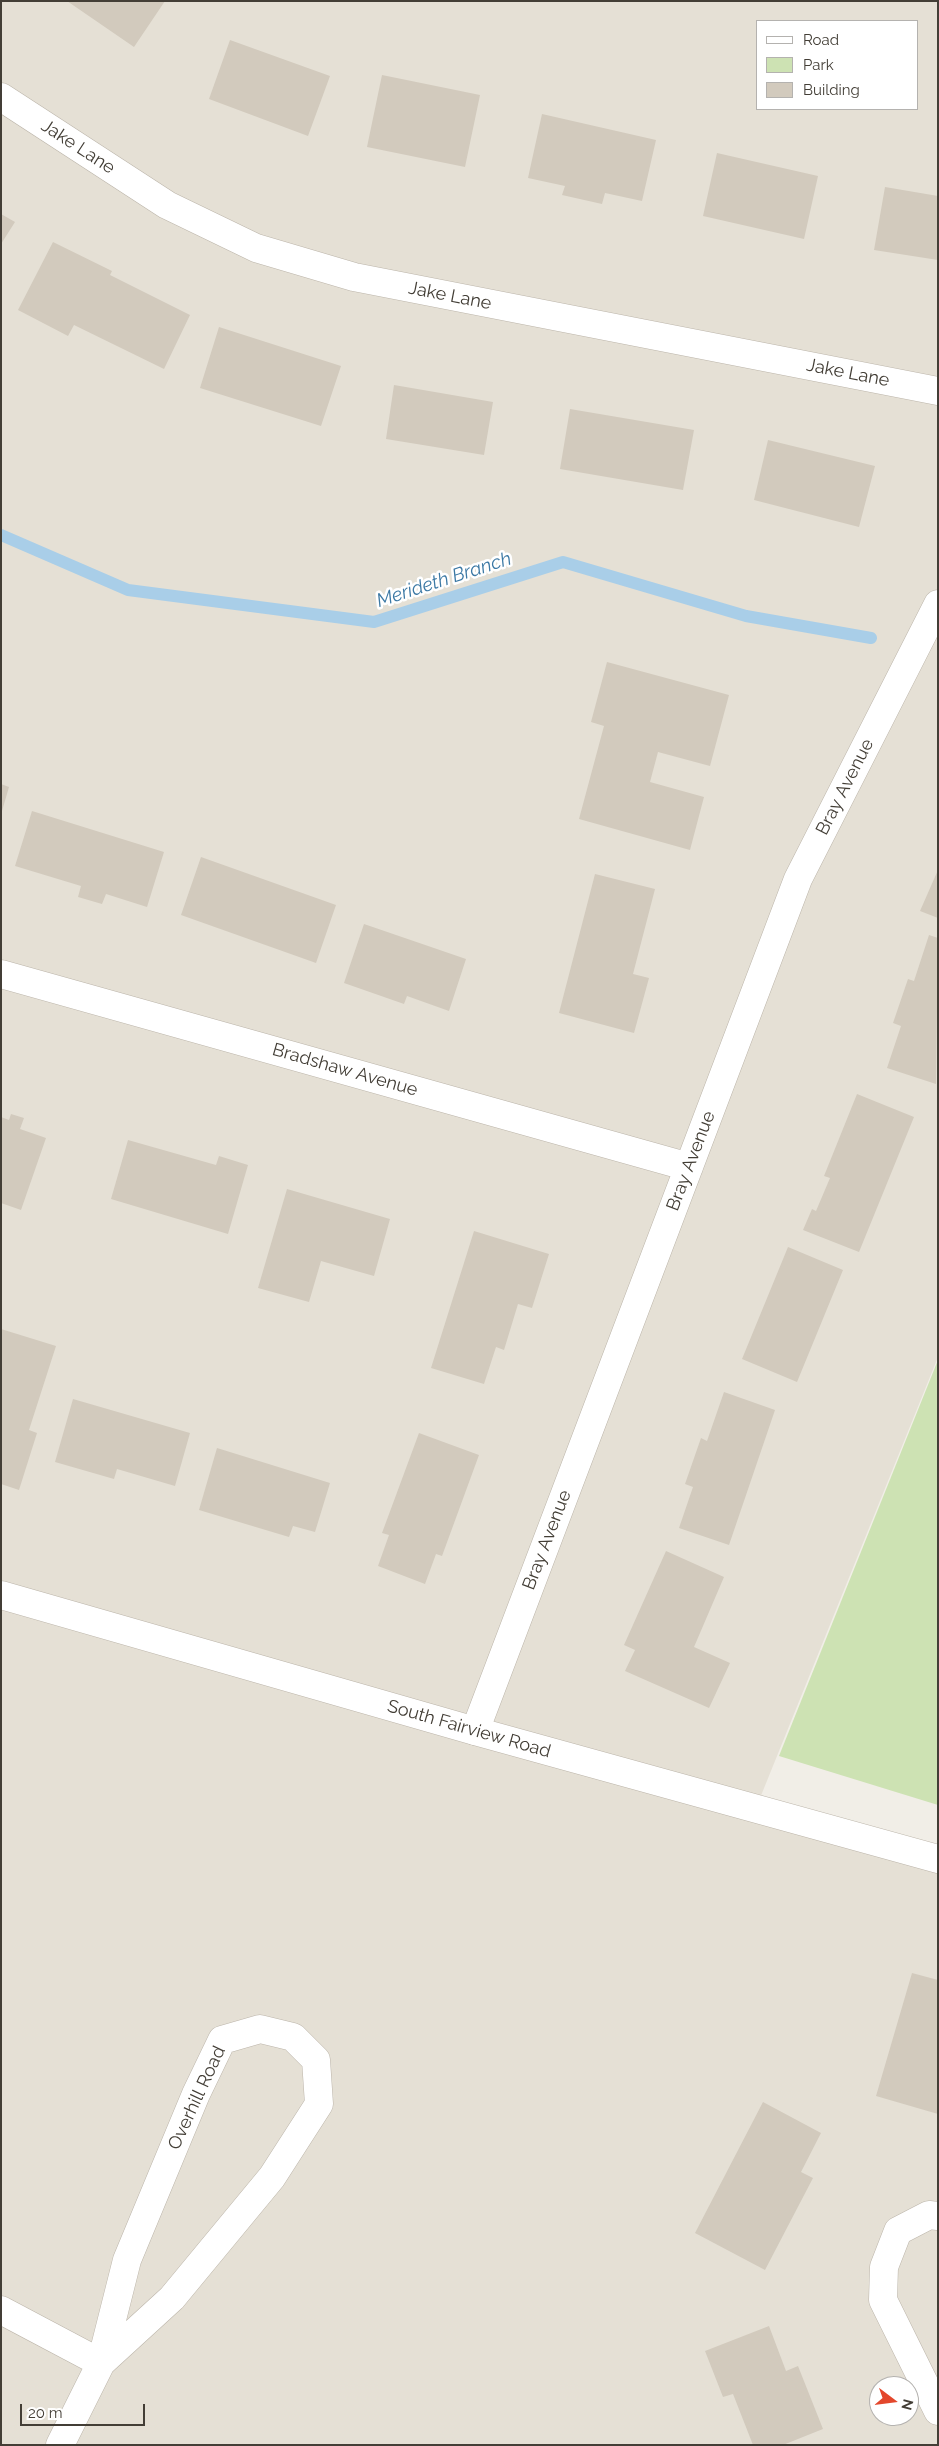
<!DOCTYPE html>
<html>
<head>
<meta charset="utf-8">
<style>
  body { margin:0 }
  #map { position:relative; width:939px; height:2446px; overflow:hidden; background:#f1eee7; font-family:Raleway,sans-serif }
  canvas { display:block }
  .frame { position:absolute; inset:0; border:2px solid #433e36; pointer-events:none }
  .legend { position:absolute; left:756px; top:20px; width:162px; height:90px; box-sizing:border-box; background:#fff; border:1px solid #b4b2af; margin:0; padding:6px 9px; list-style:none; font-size:15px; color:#433e36 }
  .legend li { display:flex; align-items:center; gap:10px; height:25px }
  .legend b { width:25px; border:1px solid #b4b2af }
  .north { position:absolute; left:869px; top:2376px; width:50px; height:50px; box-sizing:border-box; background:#fff; border:1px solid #b4b2af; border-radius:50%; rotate:105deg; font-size:14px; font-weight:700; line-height:20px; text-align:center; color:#433e36 }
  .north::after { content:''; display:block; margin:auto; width:18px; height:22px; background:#e3472c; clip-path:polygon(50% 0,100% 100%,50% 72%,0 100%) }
  .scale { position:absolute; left:20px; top:2404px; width:125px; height:22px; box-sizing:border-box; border:2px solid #433e36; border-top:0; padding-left:6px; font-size:15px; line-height:18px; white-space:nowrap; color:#433e36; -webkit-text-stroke:4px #fff; paint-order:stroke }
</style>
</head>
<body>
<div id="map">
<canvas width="939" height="2446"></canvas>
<div class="frame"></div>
<ul class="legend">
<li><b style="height:6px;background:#fff"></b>Road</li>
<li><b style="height:14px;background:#cde2b3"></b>Park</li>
<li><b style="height:14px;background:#d2cabd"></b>Building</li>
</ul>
<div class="north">N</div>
<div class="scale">20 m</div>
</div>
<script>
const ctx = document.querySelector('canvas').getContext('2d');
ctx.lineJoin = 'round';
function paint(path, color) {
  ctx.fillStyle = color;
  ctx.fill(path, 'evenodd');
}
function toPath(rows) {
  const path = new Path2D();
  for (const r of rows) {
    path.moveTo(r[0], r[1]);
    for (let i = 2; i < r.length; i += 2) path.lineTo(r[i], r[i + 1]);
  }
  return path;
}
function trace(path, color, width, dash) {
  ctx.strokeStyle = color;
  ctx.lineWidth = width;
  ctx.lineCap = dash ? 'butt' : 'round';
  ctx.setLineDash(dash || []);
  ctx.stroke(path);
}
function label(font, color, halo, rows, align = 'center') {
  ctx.font = font + ' Raleway,sans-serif';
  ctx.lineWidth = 5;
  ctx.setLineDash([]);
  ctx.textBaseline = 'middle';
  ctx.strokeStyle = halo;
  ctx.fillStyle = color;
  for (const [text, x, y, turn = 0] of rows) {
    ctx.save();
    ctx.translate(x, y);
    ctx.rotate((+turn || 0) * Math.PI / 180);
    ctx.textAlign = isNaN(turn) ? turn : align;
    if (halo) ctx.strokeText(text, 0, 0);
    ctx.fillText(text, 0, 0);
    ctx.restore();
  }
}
paint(toPath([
  [1,1,938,1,938,1357,754,1813,938,1867,938,2445,1,2445],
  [758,21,918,21,918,109,758,109],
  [879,2386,909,2386,909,2416,879,2416]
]), '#e5e0d5');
paint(toPath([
  [938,1360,938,1805,779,1756]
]), '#cde2b3');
trace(toPath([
  [1,535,128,590,374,622,563,562,746,616,871,638]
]), '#a9cee8', 12);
paint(toPath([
  [67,1,165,1,134,47],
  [230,40,330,76,308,136,209,99],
  [382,75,480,95,465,167,367,147],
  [542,114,656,140,642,201,605,193,602,204,562,195,565,186,528,178],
  [717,153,818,176,804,239,703,216],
  [885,187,938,196,938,260,874,250],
  [1,214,15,222,1,244],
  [53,242,112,271,110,275,190,315,164,369,74,325,68,336,18,310],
  [219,327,341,366,321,426,200,388],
  [394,385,493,402,484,455,386,439],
  [570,409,694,430,683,490,560,469],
  [768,440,875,466,859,527,754,500],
  [607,662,729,695,710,766,658,752,650,782,704,797,690,850,579,819,604,726,591,722],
  [1,784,9,787,2,811,1,811],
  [32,811,164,852,147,907,106,894,102,904,78,897,81,886,15,866],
  [201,857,336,905,316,963,181,915],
  [938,870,938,918,920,911],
  [595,874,655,889,633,974,649,978,634,1033,559,1013],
  [364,924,466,959,449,1011,407,996,404,1004,344,983],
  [929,935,938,938,936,1084,887,1068,901,1026,893,1023,908,979,914,981],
  [857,1094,914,1117,859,1252,803,1230,812,1209,816,1211,830,1178,824,1176],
  [11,1114,24,1118,20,1129,46,1138,21,1210,1,1203,1,1117,9,1120],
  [128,1140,216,1165,219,1156,248,1165,228,1234,111,1199],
  [287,1189,390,1219,374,1276,321,1261,309,1302,258,1288],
  [474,1231,549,1254,532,1308,518,1304,504,1350,496,1347,484,1384,431,1368],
  [788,1247,843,1270,797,1382,742,1359],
  [1,1329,56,1346,29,1430,37,1433,19,1490,1,1484],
  [724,1392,775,1410,729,1545,679,1528,693,1487,685,1484,701,1438,707,1441],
  [73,1399,190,1433,175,1486,117,1469,114,1479,55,1462],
  [419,1433,479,1455,442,1556,436,1554,425,1584,378,1566,389,1535,382,1533],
  [217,1448,330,1483,315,1532,293,1526,289,1537,199,1510],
  [666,1551,724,1577,694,1647,730,1663,709,1708,625,1671,635,1650,624,1645],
  [912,1973,938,1980,938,2114,876,2096],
  [763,2102,821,2133,801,2172,813,2178,765,2270,695,2233],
  [769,2326,786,2371,798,2366,823,2429,783,2445,753,2445,733,2394,723,2397,705,2351]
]), '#d2cabd');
const minor = toPath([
  [1,97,167,205,256,248,354,277,938,391],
  [1,974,689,1167],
  [475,1731,798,879,938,604],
  [938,2216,929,2215,898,2231,884,2267,883,2300,938,2411],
  [1,2310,101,2363],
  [60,2445,101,2363,127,2260,196,2094,222,2040,260,2029,293,2037,316,2060,319,2104,272,2177,172,2298,101,2363]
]);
const tertiary = toPath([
  [1,1595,475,1731,938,1859]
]);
trace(minor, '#bcb5aa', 29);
trace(tertiary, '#bcb5aa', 29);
trace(minor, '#fff', 28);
trace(tertiary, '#fff', 28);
label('18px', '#433e36', '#fff', [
  ["Jake Lane",78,147,33],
  ["Jake Lane",450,296,11],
  ["Jake Lane",848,373,11],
  ["Bray Avenue",845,787,-63],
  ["Bradshaw Avenue",345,1070,16],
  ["Bray Avenue",691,1161,-69],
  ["Bray Avenue",547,1540,-69],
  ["South Fairview Road",469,1729,16],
  ["Overhill Road",197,2098,-65]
]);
label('italic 19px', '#3b78a4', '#fff', [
  ["Merideth Branch",444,580,-18]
]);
</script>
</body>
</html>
